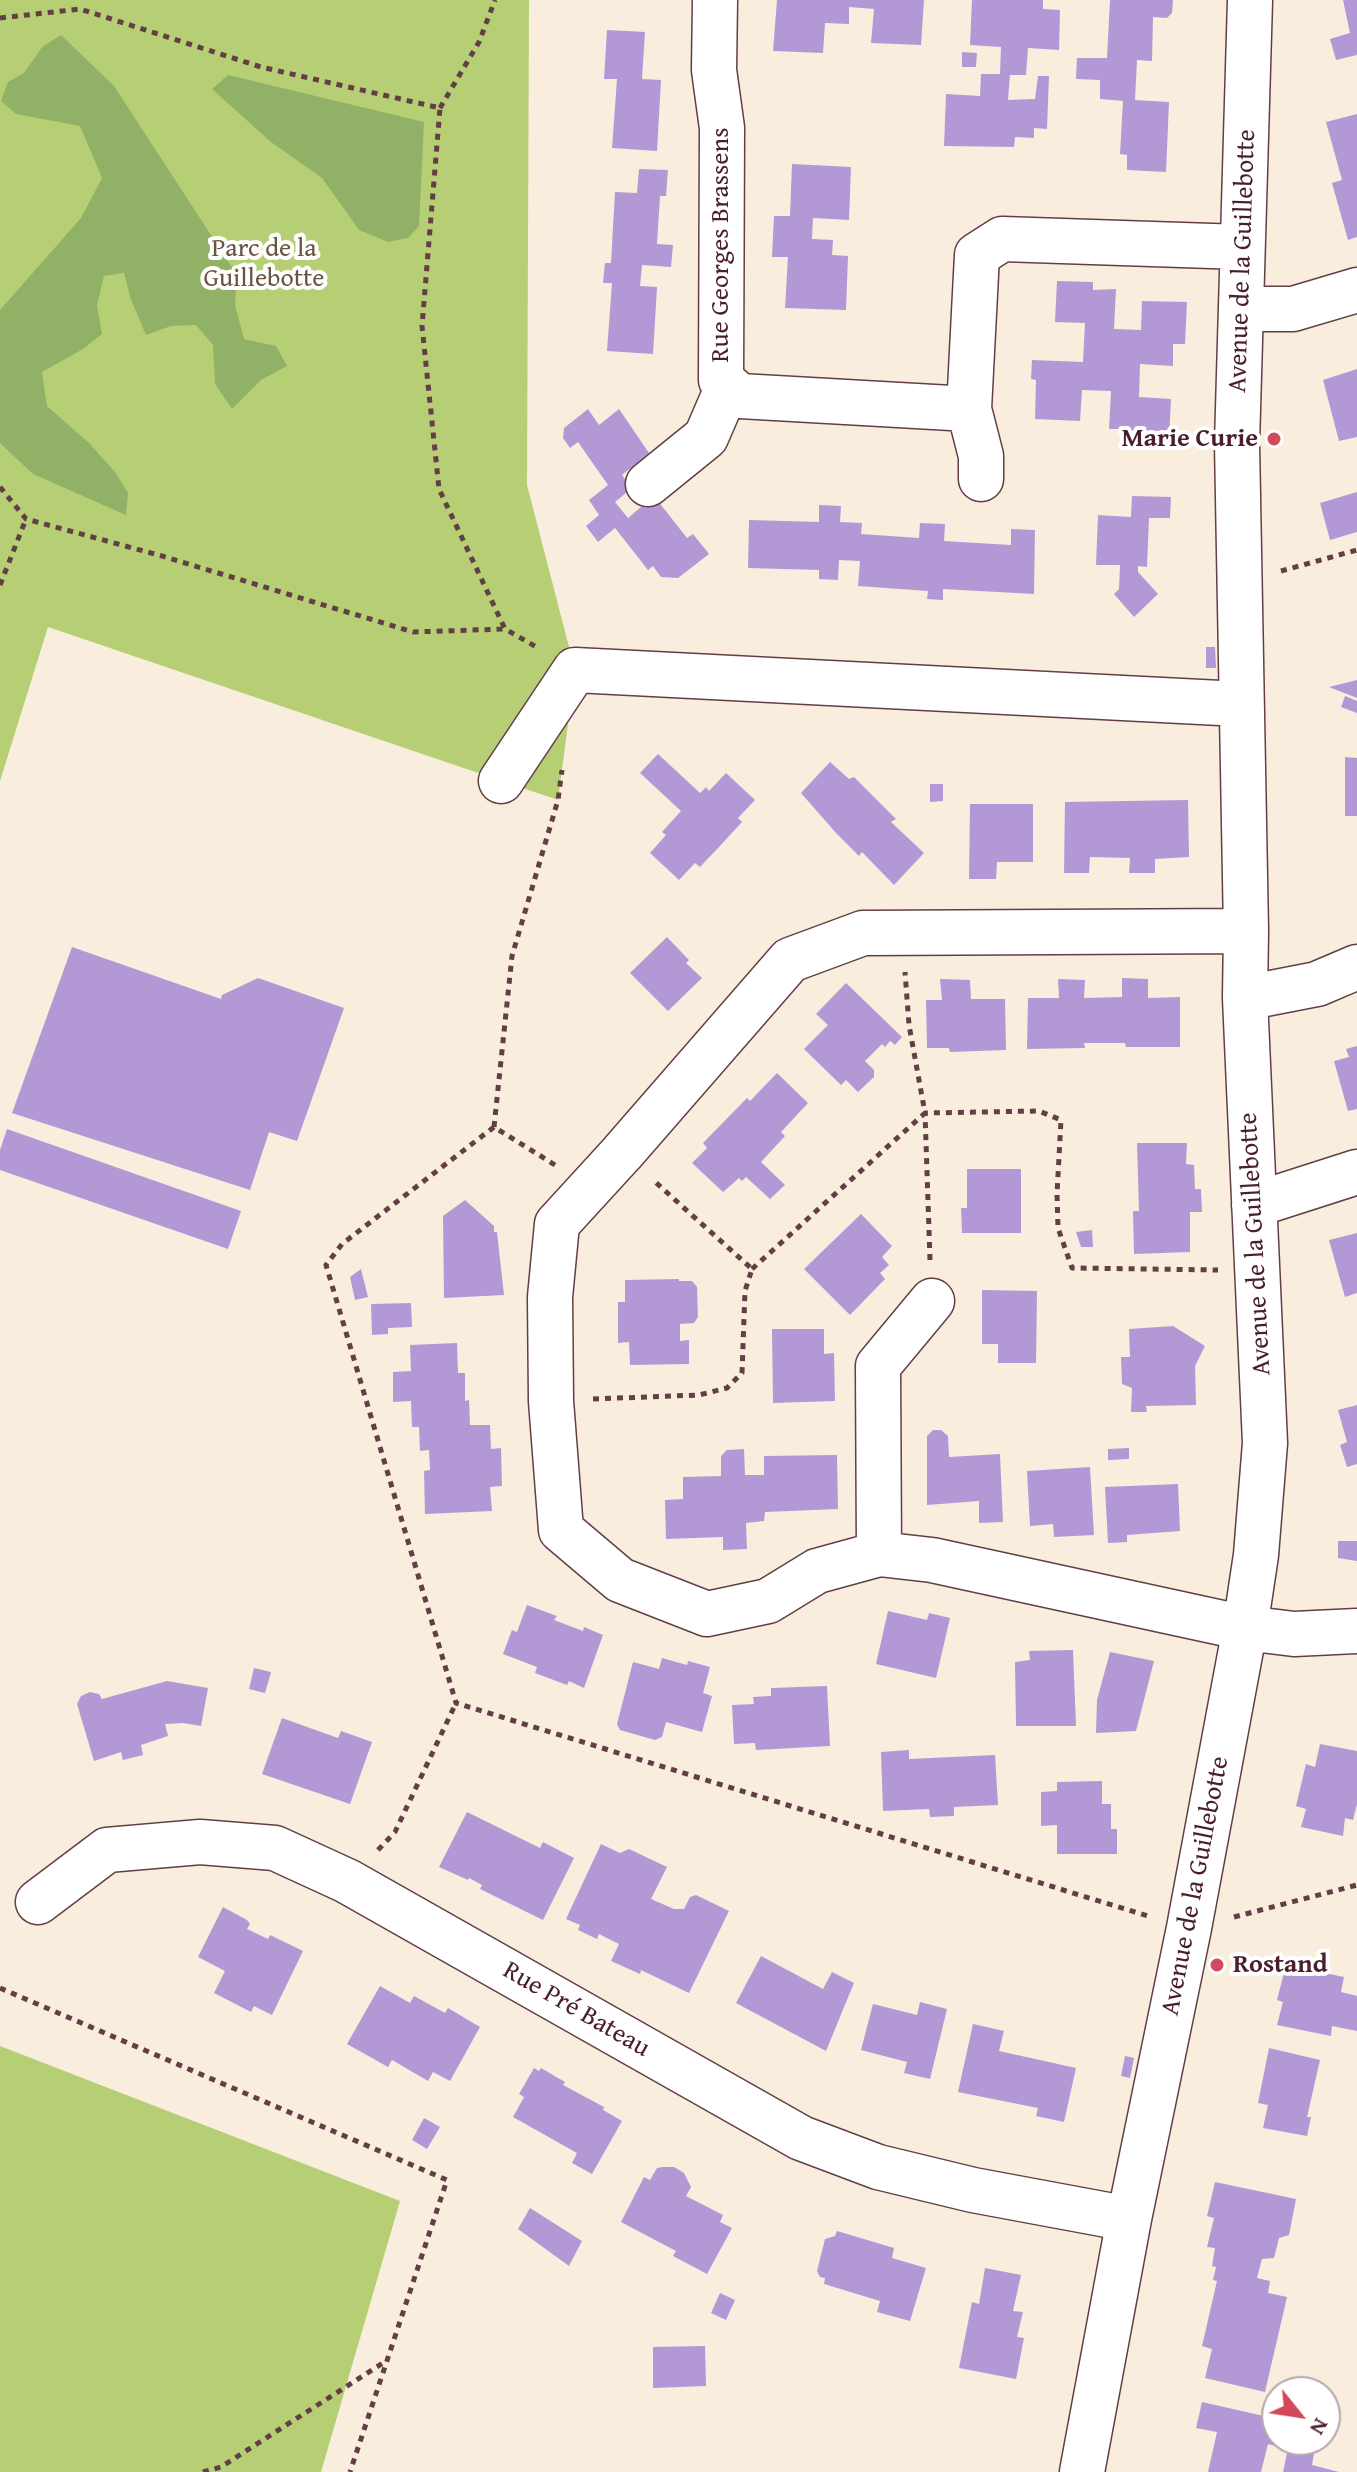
<!DOCTYPE html>
<html>
<head>
<meta charset="utf-8">
<style>
  body { margin:0 }
  #map { position:relative; width:1357px; height:2472px; overflow:hidden; background:#f9edde; font-family:"Gentium Book Plus",serif }
  canvas { display:block }
  .north { position:absolute; left:1261px; top:2376px; width:80px; height:80px; box-sizing:border-box; background:#fff; border:2px solid #b7a5aa; border-radius:50%; rotate:120deg; font-size:22px; font-weight:700; line-height:32px; text-align:center; color:#4a1f2b }
  .north::after { content:''; display:block; margin:auto; width:28px; height:36px; background:#d1495b; clip-path:polygon(50% 0,100% 100%,50% 72%,0 100%) }
</style>
</head>
<body>
<div id="map">
<canvas width="1357" height="2472"></canvas>
<div class="north">N</div>
</div>
<script>
const ctx = document.querySelector('canvas').getContext('2d');
ctx.lineJoin = 'round';
function paint(path, color) {
  ctx.fillStyle = color;
  ctx.fill(path, 'evenodd');
}
function toPath(rows) {
  const path = new Path2D();
  for (const r of rows) {
    path.moveTo(r[0], r[1]);
    for (let i = 2; i < r.length; i += 2) path.lineTo(r[i], r[i + 1]);
  }
  return path;
}
function trace(path, color, width, dash) {
  ctx.strokeStyle = color;
  ctx.lineWidth = width;
  ctx.lineCap = dash ? 'butt' : 'round';
  ctx.setLineDash(dash || []);
  ctx.stroke(path);
}
function label(font, color, halo, rows, align = 'center') {
  ctx.font = font + ' "Gentium Book Plus",serif';
  ctx.lineWidth = 8;
  ctx.setLineDash([]);
  ctx.textBaseline = 'middle';
  ctx.strokeStyle = halo;
  ctx.fillStyle = color;
  for (const [text, x, y, turn = 0] of rows) {
    ctx.save();
    ctx.translate(x, y);
    ctx.rotate((+turn || 0) * Math.PI / 180);
    ctx.textAlign = isNaN(turn) ? turn : align;
    if (halo) ctx.strokeText(text, 0, 0);
    ctx.fillText(text, 0, 0);
    ctx.restore();
  }
}
paint(toPath([
  [0,0,529,0,527,485,575,670,558,800,48,627,0,781],
  [0,2046,400,2201,321,2472,0,2472]
]), '#b7cf74');
paint(toPath([
  [61,35,114,86,237,275,235,305,244,339,276,346,287,366,261,380,232,409,215,384,213,345,196,325,171,326,146,335,131,300,124,273,104,276,97,305,102,334,83,349,42,372,47,406,89,443,115,472,128,493,126,515,33,474,0,443,0,310,81,218,102,178,80,126,16,114,1,101,8,82,24,73,42,47],
  [228,75,424,122,419,226,408,238,388,242,359,230,322,178,271,142,212,89]
]), '#91b266');
paint(toPath([
  [777,0,924,0,921,45,871,43,874,9,849,7,849,24,825,23,823,53,773,51],
  [972,0,1043,0,1043,9,1060,10,1059,50,1028,48,1026,75,1010,75,1008,100,1035,99,1038,76,1049,76,1047,129,1034,128,1034,138,1015,137,1014,147,944,146,946,94,980,96,981,74,1000,74,1001,47,970,45],
  [1110,0,1173,0,1172,13,1167,18,1153,17,1152,61,1137,60,1135,100,1169,102,1166,172,1127,170,1127,155,1120,154,1123,101,1100,99,1100,80,1076,79,1077,58,1107,58],
  [1343,0,1357,0,1357,55,1336,60,1330,39,1350,33],
  [607,30,645,32,642,79,661,80,657,151,612,148,617,79,604,79],
  [962,52,977,53,976,67,962,67],
  [1357,114,1357,237,1348,240,1332,183,1342,180,1326,122],
  [792,164,851,167,849,220,813,218,812,239,833,240,832,255,848,256,846,310,785,308,788,257,772,257,774,216,790,216],
  [639,169,668,170,666,196,660,196,657,244,673,245,671,267,642,265,640,286,657,287,653,354,607,351,612,283,603,283,605,263,611,263,615,192,637,193],
  [1057,281,1093,282,1093,290,1116,289,1114,329,1141,330,1142,301,1187,302,1185,344,1173,344,1173,366,1140,364,1139,397,1171,399,1169,440,1128,438,1129,429,1109,429,1111,391,1082,390,1080,421,1035,419,1036,380,1031,379,1032,360,1083,362,1085,323,1055,322],
  [1357,369,1357,437,1339,441,1323,380],
  [588,409,599,425,619,409,649,453,622,475,632,488,615,502,628,518,654,496,687,538,693,534,709,554,678,578,661,577,653,566,648,570,615,528,598,542,586,526,599,515,589,500,608,485,578,442,570,448,563,438,564,428],
  [1357,492,1357,532,1330,540,1320,503],
  [1132,496,1171,497,1170,518,1149,518,1147,567,1138,566,1138,572,1158,594,1134,617,1114,594,1119,589,1120,565,1096,565,1098,515,1131,517],
  [819,505,841,506,840,522,862,523,861,534,919,538,920,523,945,524,944,541,1011,545,1011,529,1035,530,1034,594,943,589,943,600,927,599,928,591,858,586,860,561,839,560,838,580,819,579,819,570,748,568,749,520,819,522],
  [1206,647,1215,647,1216,668,1206,668],
  [1357,680,1357,698,1329,687],
  [1345,696,1357,701,1357,713,1341,707],
  [658,754,700,793,706,787,709,791,726,773,755,800,738,818,742,822,719,847,700,867,695,863,679,880,650,853,666,835,662,832,681,811,640,773],
  [1345,757,1357,758,1357,816,1345,816],
  [830,762,849,779,854,777,896,819,891,822,924,853,894,885,862,852,859,856,836,833,801,793],
  [930,784,943,784,943,801,930,802],
  [1188,800,1189,857,1155,859,1155,873,1129,873,1130,858,1090,857,1089,873,1064,873,1065,802],
  [970,804,1033,804,1033,862,997,862,996,879,969,879],
  [667,937,689,960,686,963,702,978,668,1011,630,973],
  [72,947,221,999,222,995,258,978,344,1008,297,1141,269,1132,250,1190,12,1113],
  [1122,978,1148,979,1148,998,1180,997,1180,1047,1126,1047,1125,1043,1084,1043,1085,1048,1027,1049,1028,998,1059,998,1058,979,1085,980,1084,998,1122,997],
  [940,979,970,980,971,999,1005,999,1006,1050,950,1052,949,1048,927,1048,926,1000,942,1000],
  [846,983,902,1037,895,1045,890,1041,885,1047,882,1044,865,1061,874,1070,874,1077,858,1092,846,1080,841,1085,804,1049,828,1025,816,1014],
  [1357,1046,1357,1109,1348,1111,1334,1061,1349,1057,1346,1049],
  [777,1073,808,1103,781,1132,785,1136,761,1162,785,1185,770,1199,746,1177,742,1181,739,1178,723,1192,692,1163,707,1148,703,1143,747,1098,750,1101],
  [7,1129,241,1211,228,1249,0,1170,0,1150],
  [1137,1143,1187,1143,1186,1164,1194,1165,1195,1189,1201,1189,1202,1212,1190,1212,1190,1252,1134,1254,1133,1211,1139,1211],
  [967,1169,1021,1169,1021,1233,962,1233,961,1208,967,1208],
  [465,1200,494,1226,494,1232,497,1232,504,1295,444,1298,443,1216],
  [861,1214,892,1246,882,1257,889,1265,880,1273,885,1279,850,1315,804,1269],
  [1092,1230,1093,1247,1081,1247,1076,1232],
  [1357,1233,1357,1293,1345,1297,1329,1240],
  [361,1269,368,1297,355,1300,350,1277],
  [679,1279,679,1281,692,1281,697,1287,698,1317,694,1323,680,1324,680,1341,689,1340,689,1364,630,1365,629,1342,618,1343,618,1302,625,1302,625,1280],
  [982,1290,1037,1291,1036,1363,998,1363,998,1344,982,1344],
  [411,1303,412,1327,388,1328,388,1334,372,1335,371,1304],
  [1173,1326,1205,1346,1195,1366,1196,1405,1146,1406,1147,1412,1131,1412,1132,1388,1122,1384,1121,1357,1130,1357,1129,1329],
  [772,1329,824,1329,824,1354,834,1353,835,1401,773,1403],
  [457,1343,458,1373,465,1373,465,1401,469,1400,470,1425,490,1425,491,1449,501,1448,502,1486,490,1487,492,1511,425,1514,424,1471,430,1470,429,1450,420,1451,419,1427,412,1427,411,1401,393,1402,393,1372,411,1371,410,1345],
  [1357,1405,1357,1464,1347,1467,1340,1445,1347,1442,1338,1410],
  [933,1430,941,1430,948,1436,949,1457,1000,1454,1003,1522,979,1523,979,1501,927,1505,927,1436],
  [1129,1448,1129,1459,1108,1460,1108,1449],
  [744,1449,745,1475,764,1475,764,1456,837,1455,838,1509,765,1512,764,1521,746,1523,747,1549,723,1550,723,1537,666,1539,665,1500,683,1499,683,1477,721,1476,721,1456,727,1450],
  [1090,1467,1094,1535,1054,1537,1053,1524,1030,1526,1027,1471],
  [1178,1484,1180,1531,1127,1535,1127,1542,1108,1543,1105,1487],
  [1338,1541,1357,1541,1357,1561,1338,1558],
  [527,1605,557,1616,554,1620,583,1631,584,1627,603,1635,584,1688,569,1681,567,1685,535,1673,537,1667,503,1654,512,1630,517,1632],
  [888,1611,927,1620,929,1613,950,1618,936,1678,876,1664],
  [1073,1650,1076,1726,1016,1726,1015,1662,1030,1660,1029,1651],
  [1110,1652,1154,1661,1136,1731,1096,1733,1097,1700],
  [662,1658,687,1665,688,1661,710,1667,703,1693,712,1696,702,1732,666,1722,662,1737,655,1740,620,1730,617,1724,633,1662,659,1669],
  [254,1668,271,1672,265,1693,249,1689],
  [167,1681,208,1688,201,1726,183,1723,165,1724,168,1736,141,1745,143,1755,123,1760,121,1752,94,1761,77,1704,81,1696,90,1692,99,1694,102,1699],
  [827,1686,830,1746,756,1750,755,1743,734,1744,732,1705,754,1704,753,1697,771,1696,771,1688],
  [282,1718,338,1738,341,1731,372,1742,350,1804,262,1774],
  [1320,1744,1357,1751,1357,1804,1353,1820,1345,1818,1343,1836,1301,1827,1306,1809,1296,1806,1306,1764,1315,1767],
  [909,1750,909,1759,995,1755,998,1805,954,1807,954,1816,930,1817,929,1809,883,1811,881,1752],
  [1102,1781,1102,1804,1111,1804,1111,1829,1117,1829,1117,1854,1057,1854,1057,1825,1041,1826,1041,1792,1057,1791,1057,1782],
  [467,1812,540,1848,543,1842,574,1858,543,1920,480,1889,482,1885,469,1878,468,1880,439,1867],
  [601,1844,620,1853,629,1849,667,1867,651,1899,674,1909,684,1909,690,1897,696,1895,729,1911,689,1993,641,1970,640,1974,611,1961,619,1944,599,1934,597,1939,578,1930,580,1925,566,1919],
  [223,1907,247,1920,250,1924,247,1929,268,1939,270,1935,303,1951,272,2015,254,2006,251,2012,214,1993,225,1971,198,1957],
  [761,1956,823,1989,832,1972,854,1983,826,2051,736,2003],
  [1286,1965,1344,1977,1341,1992,1357,1996,1357,2031,1332,2026,1331,2036,1277,2025,1283,2002,1277,2000],
  [380,1986,410,2003,414,1996,445,2013,448,2008,480,2027,450,2081,433,2072,428,2081,392,2060,388,2067,347,2044],
  [920,2002,947,2009,930,2079,904,2073,907,2062,861,2050,873,2004,917,2015],
  [973,2024,1004,2031,999,2051,1076,2068,1064,2122,1036,2116,1038,2108,958,2092],
  [1269,2048,1320,2060,1307,2117,1311,2117,1307,2136,1263,2128,1268,2105,1258,2103],
  [1125,2056,1134,2058,1130,2078,1121,2076],
  [534,2068,539,2071,541,2068,565,2082,563,2085,604,2107,603,2110,622,2121,592,2174,572,2163,577,2153,513,2117,524,2097,519,2094],
  [424,2118,440,2127,427,2149,412,2140],
  [663,2167,674,2167,684,2173,691,2187,686,2196,723,2215,720,2222,732,2228,707,2274,673,2256,676,2251,621,2222,644,2177,650,2180,657,2168],
  [1215,2182,1296,2199,1289,2235,1279,2238,1274,2258,1262,2259,1257,2278,1270,2281,1268,2293,1287,2297,1265,2392,1205,2378,1212,2349,1202,2346,1217,2281,1213,2280,1216,2267,1212,2266,1215,2248,1207,2247,1214,2218,1207,2216],
  [530,2208,582,2241,569,2266,518,2229],
  [837,2231,894,2248,892,2258,926,2268,910,2321,877,2312,880,2301,824,2284,825,2278,820,2277,817,2271,825,2239,835,2236],
  [985,2268,1021,2275,1013,2311,1023,2312,1017,2337,1024,2338,1016,2379,959,2368,972,2302,979,2304],
  [720,2293,735,2300,726,2320,711,2313],
  [705,2346,706,2386,653,2388,653,2347],
  [1202,2402,1277,2419,1277,2440,1290,2440,1287,2449,1268,2444,1261,2472,1208,2472,1217,2432,1196,2428],
  [1288,2448,1314,2453,1312,2465,1339,2472,1283,2472]
]), '#b299d6');
const minor = toPath([
  [715,0,714,70,722,128,721,380,740,396,969,409],
  [1241,309,1293,309,1357,290],
  [981,479,981,456,969,409,977,255,1002,239,1242,247],
  [648,484,706,437,728,386],
  [501,781,575,670,1240,704],
  [1246,931,863,933,790,960,622,1153,557,1224,550,1297,551,1401,561,1530,620,1580,707,1614,768,1601,817,1571,879,1554,932,1560,1245,1628,1294,1634,1357,1631],
  [1245,998,1317,984,1357,967],
  [1254,1205,1357,1172],
  [879,1554,878,1366,932,1301],
  [38,1902,107,1850,200,1842,275,1848,347,1881,801,2138,878,2167,973,2190,1129,2219],
  [1082,2472,1129,2219,1189,1928,1245,1628,1256,1555,1265,1443,1245,998,1246,931,1237,443,1250,0]
]);
trace(minor, '#643e46', 47);
trace(toPath([
  [0,18,80,9,261,67,440,108,422,326,439,489,505,629,540,649],
  [440,108,479,42,495,0],
  [0,487,26,519,162,556,413,632,505,629],
  [1281,571,1357,550],
  [0,585,26,519],
  [494,1127,342,1244,326,1265,456,1703,1151,1917],
  [555,1165,494,1127,512,956,558,800,562,770],
  [930,1260,925,1113,1039,1111,1061,1120,1057,1194,1058,1228,1072,1268,1218,1270],
  [752,1269,925,1113,909,1025,905,972],
  [593,1399,699,1395,727,1388,742,1373,745,1291,752,1269,653,1180],
  [378,1850,395,1832,456,1703],
  [1234,1917,1357,1885],
  [0,1988,447,2180,350,2472],
  [203,2472,221,2467,386,2361]
]), '#643e46', 5, [6, 6]);
trace(minor, '#fff', 44);
for (const [x, y, r, color] of [
  [1274,439,8,"#d1495b"],
  [1217,1965,8,"#d1495b"]
]) {
  const dot = new Path2D();
  dot.arc(x, y, r, 0, 2 * Math.PI);
  ctx.fillStyle = color;
  ctx.fill(dot);
  trace(dot, '#fff', 3);
}
label('26px', '#4a1f2b', '#fff', [
  ["Rue Georges Brassens",721,245,-90],
  ["Avenue de la Guillebotte",1243,261,-88],
  ["Avenue de la Guillebotte",1256,1244,-93],
  ["Avenue de la Guillebotte",1196,1886,-79],
  ["Rue Pré Bateau",576,2010,30]
]);
label('26px', '#6b5441', '#fff', [
  ["Parc de la",264,249],
  ["Guillebotte",264,279]
]);
label('bold 26px', '#4a1f2b', '#fff', [
  ["Marie Curie",1258,439],
  ["Rostand",1233,1965,"left"]
], 'right');
</script>
</body>
</html>
